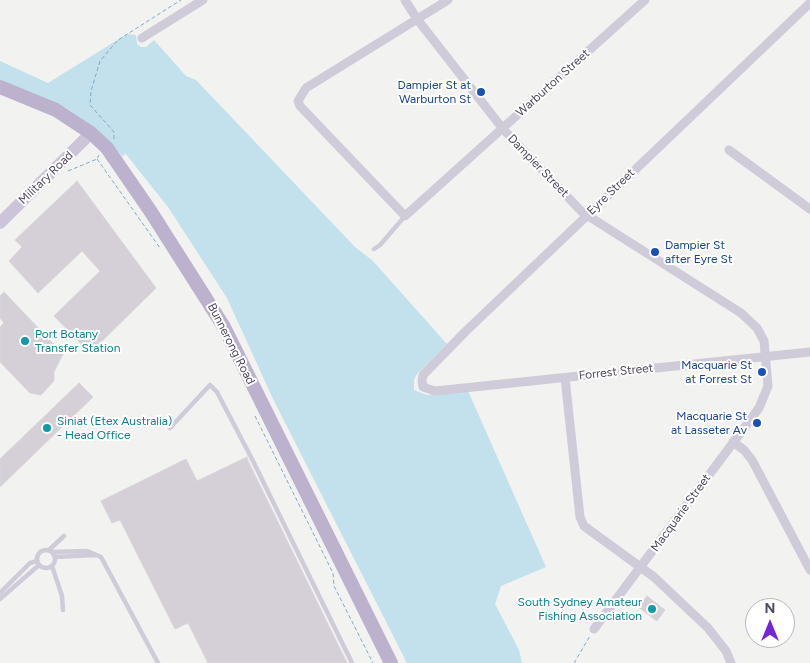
<!DOCTYPE html>
<html>
<head>
<meta charset="utf-8">
<style>
  body { margin:0 }
  #map { position:relative; width:810px; height:663px; overflow:hidden; background:#f2f2f0; font-family:Figtree,sans-serif }
  canvas { display:block }
  .north { position:absolute; left:745px; top:598px; width:50px; height:50px; box-sizing:border-box; background:#fff; border:1px solid #b9b6be; border-radius:50%; rotate:0deg; font-size:14px; font-weight:700; line-height:20px; text-align:center; color:#50495d }
  .north::after { content:''; display:block; margin:auto; width:18px; height:22px; background:#7425d8; clip-path:polygon(50% 0,100% 100%,50% 72%,0 100%) }
</style>
</head>
<body>
<div id="map">
<canvas width="810" height="663"></canvas>
<div class="north">N</div>
</div>
<script>
const ctx = document.querySelector('canvas').getContext('2d');
ctx.lineJoin = 'round';
function paint(path, color) {
  ctx.fillStyle = color;
  ctx.fill(path, 'evenodd');
}
function toPath(rows) {
  const path = new Path2D();
  for (const r of rows) {
    if (r.length === 3) {
      path.moveTo(r[0] + r[2], r[1]);
      path.arc(r[0], r[1], r[2], 0, 2 * Math.PI);
      continue;
    }
    path.moveTo(r[0], r[1]);
    for (let i = 2; i < r.length; i += 2) path.lineTo(r[i], r[i + 1]);
  }
  return path;
}
function trace(path, color, width, dash) {
  ctx.strokeStyle = color;
  ctx.lineWidth = width;
  ctx.lineCap = dash ? 'butt' : 'round';
  ctx.setLineDash(dash || []);
  ctx.stroke(path);
}
function label(font, color, halo, rows, align = 'center') {
  ctx.font = font + ' Figtree,sans-serif';
  ctx.lineWidth = 4;
  ctx.setLineDash([]);
  ctx.textBaseline = 'middle';
  ctx.strokeStyle = halo;
  ctx.fillStyle = color;
  for (const [text, x, y, turn = 0] of rows) {
    ctx.save();
    ctx.translate(x, y);
    ctx.rotate((+turn || 0) * Math.PI / 180);
    ctx.textAlign = isNaN(turn) ? turn : align;
    if (halo) ctx.strokeText(text, 0, 0);
    ctx.fillText(text, 0, 0);
    ctx.restore();
  }
}
paint(toPath([
  [127,34,136,35,137,44,141,47,146,47,154,40,186,76,196,80,356,248,372,260,447,344,417,374,414,380,414,390,427,395,468,391,546,567,501,586,495,604,519,650,522,663,407,663,273,399,227,298,168,207,125,153,123,157,98,130,66,108,0,82,0,61,48,83]
]), '#c2e1ed');
const building = toPath([
  [77,181,156,288,90,353,54,316,100,271,82,251,38,293,9,261,22,247,15,240,77,181],
  [4,292,63,354,54,372,54,381,41,395,30,393,0,362,0,327,4,323,0,318,0,296,4,292],
  [79,383,93,397,0,487,0,459,79,383],
  [247,457,248,461,347,663,208,663,188,623,175,629,120,520,112,523,101,501,186,459,197,481,247,457],
  [647,596,665,610,657,621,638,607,647,596]
]);
paint(building, '#d5d0d7');
trace(building, '#d8d5db', 1);
trace(toPath([
  [114,139,114,132,90,105,91,91,100,61,118,40,181,0],
  [97,159,160,248],
  [68,171,97,159,99,155],
  [255,416,333,573,334,586,373,663],
  [574,663,590,636]
]), '#7cabc9', 1, [4, 2.5]);
trace(toPath([
  [374,249,380,245,405,216],
  [170,428,210,385,217,392,252,459,352,663],
  [46,559,9],
  [49,550,64,536],
  [52,552,87,551,101,557,158,663],
  [55,557,96,555],
  [52,566,62,596,63,610],
  [0,593,30,563,37,561],
  [0,599,39,565]
]), '#d0cbd9', 4.5);
trace(toPath([
  [405,0,417,19,503,129,582,212,741,313,757,328,764,341,768,386,759,408,594,629],
  [448,0,306,88,298,101,300,106,405,216,645,0],
  [810,3,465,332,423,375,422,381,423,387,435,391,810,352],
  [142,38,203,0],
  [729,150,810,209],
  [565,378,580,517,584,526,654,577,708,628,726,651,731,663],
  [733,442,744,450,752,460,810,570]
]), '#d0cbd9', 9);
trace(toPath([
  [0,223,91,133]
]), '#ccc4d8', 12);
trace(toPath([
  [0,87,56,110,91,133,107,148,151,212,224,327,391,663]
]), '#bcb2cd', 14);
for (const [x, y, r, color] of [
  [481,92,5,"#1a4fb4"],
  [655,252,5,"#1a4fb4"],
  [25,341,5,"#0f9aa8"],
  [762,372,5,"#1a4fb4"],
  [757,423,5,"#1a4fb4"],
  [47,428,5,"#0f9aa8"],
  [652,609,5,"#0f9aa8"]
]) {
  const dot = new Path2D();
  dot.arc(x, y, r, 0, 2 * Math.PI);
  ctx.fillStyle = color;
  ctx.fill(dot);
  trace(dot, '#fff', 2);
}
label('12px', '#50495d', '#fff', [
  ["Warburton Street",553,83,-42],
  ["Dampier Street",538,166,46],
  ["Military Road",46,178,-44],
  ["Eyre Street",611,192,-44],
  ["Bunnerong Road",231,344,63],
  ["Forrest Street",616,372,-6],
  ["Macquarie Street",681,513,-54]
]);
label('12px', '#164399', '#fff', [
  ["Dampier St at",471,85],
  ["Warburton St",471,99],
  ["Dampier St",665,245,"left"],
  ["after Eyre St",665,259,"left"],
  ["Macquarie St",752,365],
  ["at Forrest St",752,379],
  ["Macquarie St",747,416],
  ["at Lasseter Av",747,430]
], 'right');
label('12px', '#0d838f', '#fff', [
  ["Port Botany",35,334],
  ["Transfer Station",35,348],
  ["Siniat (Etex Australia)",57,421],
  ["- Head Office",57,435],
  ["South Sydney Amateur",642,602,"right"],
  ["Fishing Association",642,616,"right"]
], 'left');
</script>
</body>
</html>
